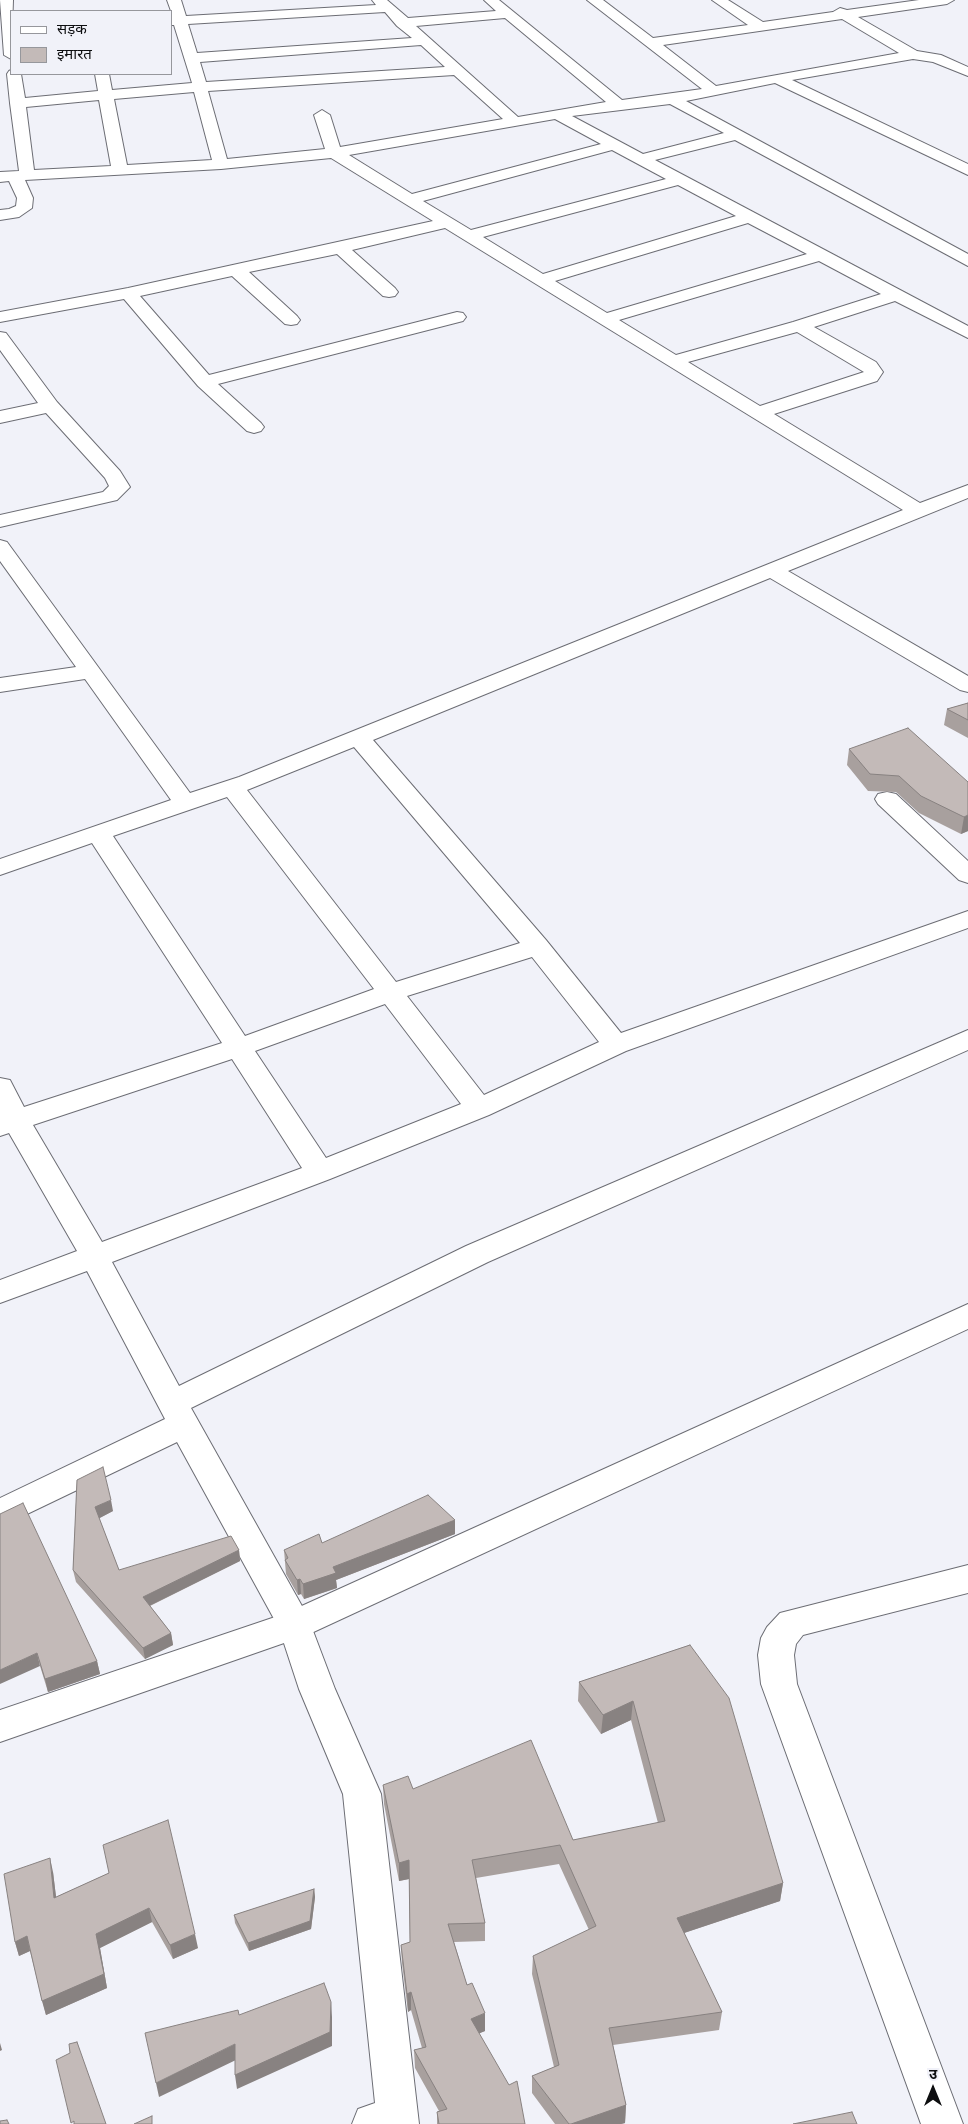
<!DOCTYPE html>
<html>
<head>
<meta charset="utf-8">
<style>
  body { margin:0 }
  #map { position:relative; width:968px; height:2124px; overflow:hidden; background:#f1f2f9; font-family:"Golos Text","Noto Sans Devanagari",sans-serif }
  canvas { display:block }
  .legend { position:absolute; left:10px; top:10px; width:162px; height:65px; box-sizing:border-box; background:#f1f2f9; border:1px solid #96979c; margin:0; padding:6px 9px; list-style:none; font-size:15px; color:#0d0e10 }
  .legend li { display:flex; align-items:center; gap:10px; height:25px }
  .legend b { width:25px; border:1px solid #96979c }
  .north { position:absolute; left:908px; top:2064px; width:50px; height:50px; -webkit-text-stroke:4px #f1f2f9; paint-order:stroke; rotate:0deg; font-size:14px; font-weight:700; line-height:20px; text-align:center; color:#0d0e10 }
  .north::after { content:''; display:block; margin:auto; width:18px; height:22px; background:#0d0e10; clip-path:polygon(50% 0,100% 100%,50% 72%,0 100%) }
</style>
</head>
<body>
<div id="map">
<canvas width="968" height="2124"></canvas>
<ul class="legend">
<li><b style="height:6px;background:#fff"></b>सड़क</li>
<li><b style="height:14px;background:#c3bab8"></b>इमारत</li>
</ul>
<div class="north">उ</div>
</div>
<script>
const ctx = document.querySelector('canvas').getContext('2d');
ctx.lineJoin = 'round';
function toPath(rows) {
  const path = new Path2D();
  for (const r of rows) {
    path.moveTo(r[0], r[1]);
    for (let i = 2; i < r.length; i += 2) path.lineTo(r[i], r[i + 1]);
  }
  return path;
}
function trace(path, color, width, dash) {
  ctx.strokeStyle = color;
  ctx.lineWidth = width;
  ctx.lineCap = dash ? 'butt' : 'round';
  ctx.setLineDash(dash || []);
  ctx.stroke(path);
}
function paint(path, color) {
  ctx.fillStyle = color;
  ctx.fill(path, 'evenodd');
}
const minor = toPath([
  [0,0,13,0,11,59,4,55,0,0],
  [167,0,181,0,186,16,376,5,372,0,387,0,408,18,496,11,484,0,499,0,622,100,702,89,587,0,603,0,653,38,748,25,712,0,728,0,763,22,833,12,840,8,847,10,919,0,954,0,947,4,858,17,917,51,941,55,968,67,968,76,933,62,913,59,792,80,968,164,968,175,775,83,686,101,968,254,968,266,735,140,655,160,968,326,968,338,895,301,814,327,876,362,883,372,877,381,774,414,920,503,968,485,968,498,788,571,968,676,968,692,960,690,770,578,373,740,546,940,621,1033,968,911,968,928,626,1051,489,1115,330,1179,112,1262,179,1386,466,1246,968,1030,968,1050,488,1262,191,1408,307,1615,335,1689,381,1794,419,2124,352,2124,358,2109,375,2103,343,1794,299,1689,279,1628,177,1442,0,1527,0,1498,165,1419,87,1271,0,1303,0,1280,77,1251,9,1133,0,1136,0,1078,10,1080,24,1107,222,1043,92,843,0,875,0,859,171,800,85,679,0,692,0,678,76,667,0,561,0,540,7,542,190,793,239,777,903,510,445,228,352,250,395,288,398,292,395,296,389,297,383,296,337,254,249,272,297,316,300,320,297,324,291,325,285,324,232,276,140,296,209,375,457,312,463,313,466,317,463,321,218,384,261,423,264,427,261,431,254,433,247,431,198,386,124,299,0,322,0,312,128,288,433,221,331,158,221,169,25,180,33,198,32,208,19,217,0,220,0,210,9,209,16,206,17,198,9,181,0,182,0,172,19,171,10,103,7,74,9,71,11,70,11,74,21,74,25,98,98,91,95,74,109,74,112,90,192,83,174,25,171,25,171,11,167,0],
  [385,12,397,26,412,38,197,53,188,24,385,12],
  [505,18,606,102,518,117,416,26,505,18],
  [842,19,899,53,716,86,663,45,842,19],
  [421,45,445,67,206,82,200,62,421,45],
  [454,75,503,119,340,147,330,115,322,110,314,115,325,149,227,159,208,91,454,75],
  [194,92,212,160,127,165,114,99,194,92],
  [99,100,111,166,34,170,26,107,99,100],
  [670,104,724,133,643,154,572,116,670,104],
  [555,119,601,144,412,194,349,155,555,119],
  [612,150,666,179,471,230,423,201,612,150],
  [678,185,736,216,543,274,483,237,678,185],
  [748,223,807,254,607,313,555,281,748,223],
  [819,261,881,294,793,322,676,355,619,320,819,261],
  [797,332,864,372,760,406,688,362,797,332],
  [354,747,520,943,396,982,247,790,354,747],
  [227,797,374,989,245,1036,113,836,227,797],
  [532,957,599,1042,484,1095,407,996,532,957],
  [385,1004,461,1104,326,1158,255,1051,385,1004],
  [232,1059,302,1168,102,1242,33,1125,232,1059],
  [0,332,6,333,57,402,120,471,130,487,117,500,0,527,0,515,103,492,109,486,105,478,46,413,0,423,0,411,38,403,0,350,0,332],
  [887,792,896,794,968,861,968,883,959,880,878,804,875,799,878,794,887,792],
  [968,1565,968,1593,803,1635,796,1644,794,1655,797,1684,963,2124,921,2124,761,1684,758,1655,761,1638,767,1627,780,1613,968,1565]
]);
const tertiary = toPath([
  [968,1304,968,1329,307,1635,0,1742,0,1710,284,1614,968,1304]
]);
trace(minor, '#6c6d74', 2);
trace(tertiary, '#6c6d74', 2);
paint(minor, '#fff');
paint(tertiary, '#fff');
paint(toPath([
  [968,703,968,738,944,725,947,709],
  [849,749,968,782,968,831,961,834,919,813,896,792,868,791,847,765],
  [77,1480,113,1511,99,1518,119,1570,239,1550,240,1561,150,1606,171,1633,173,1645,145,1659,76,1582,73,1570],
  [0,1514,97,1661,100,1674,48,1692,40,1666],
  [455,1520,455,1534,336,1580,337,1588,304,1599,301,1594,298,1595,286,1574,284,1550],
  [690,1645,783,1883,780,1901,684,1933,722,2012,719,2030,613,2045,626,2105,625,2123,621,2124,555,2124,532,2093,532,2076,554,2067,532,1974,533,1956,589,1930,559,1864,476,1878,485,1923,485,1941,454,1942,467,1985,485,2031,479,2033,525,2124,437,2124,437,2112,439,2111,415,2068,414,2050,422,2048,411,2010,408,2012,402,1963,401,1945,410,1942,409,1879,399,1881,384,1804,383,1785,413,1789,573,1840,658,1823,631,1720,601,1734,578,1701,579,1682],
  [53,1872,56,1897,109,1873,198,1948,173,1959,152,1922,100,1948,107,1988,46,2015,30,1951,19,1956,15,1942],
  [314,1889,315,1897,311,1929,249,1951,235,1923,234,1915]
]), '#a8a09e');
paint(toPath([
  [968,815,968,831,961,834,964,817],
  [111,1500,113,1511,98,1519,95,1507],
  [455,1520,455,1534,336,1580,337,1588,304,1599,303,1584,333,1567],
  [239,1550,240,1561,145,1608,143,1597],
  [300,1579,301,1594,298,1595,297,1580],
  [171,1633,173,1645,145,1659,143,1648],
  [37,1653,40,1666,0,1684,0,1670],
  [97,1661,100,1674,48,1692,45,1679],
  [633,1701,631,1720,601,1734,603,1715],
  [50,1858,53,1872,58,1913,54,1898],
  [409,1860,409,1879,399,1881,399,1863],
  [783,1883,780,1901,675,1936,677,1918],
  [314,1889,315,1897,311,1929,249,1951,248,1943],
  [149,1908,152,1922,100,1948,107,1988,46,2015,42,2001,96,1934],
  [195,1934,198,1948,173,1959,170,1945],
  [27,1936,30,1951,19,1956,15,1942],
  [411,1992,411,2010,408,2012,407,1994],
  [331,2002,332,2017,332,2046,237,2089,235,2075],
  [485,2013,485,2031,471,2037,471,2019],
  [0,2043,2,2050,0,2051],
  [235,2044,238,2059,159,2097,156,2083],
  [626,2105,625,2123,621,2124,571,2124]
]), '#888281');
const building = toPath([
  [968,703,968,720,947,709,968,703],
  [908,728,968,782,968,815,964,817,921,796,899,776,870,774,849,749,908,728],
  [103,1467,111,1500,95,1507,119,1570,231,1536,239,1550,143,1597,171,1633,143,1648,73,1570,77,1480,103,1467],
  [428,1495,455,1520,333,1567,336,1573,303,1584,300,1579,297,1580,285,1560,288,1558,284,1550,319,1534,322,1543,428,1495],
  [23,1503,97,1661,45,1679,37,1653,0,1670,0,1514,23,1503],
  [690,1645,729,1698,783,1883,677,1918,722,2012,609,2028,626,2105,571,2124,569,2124,532,2076,559,2065,533,1956,596,1926,560,1845,472,1860,485,1923,448,1924,467,1985,472,1983,485,2013,471,2019,509,2085,517,2081,525,2124,439,2124,437,2112,447,2109,414,2050,426,2047,411,1992,407,1994,401,1945,410,1942,409,1860,399,1863,383,1785,408,1776,413,1789,531,1740,573,1840,665,1821,633,1701,603,1715,579,1682,690,1645],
  [168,1820,195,1934,170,1945,149,1908,96,1934,104,1974,42,2001,27,1936,15,1942,4,1874,50,1858,54,1898,109,1873,103,1845,168,1820],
  [314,1889,310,1921,248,1943,234,1915,314,1889],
  [324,1983,331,2002,330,2032,235,2075,235,2044,156,2083,145,2033,238,2010,239,2015,324,1983],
  [77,2042,106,2124,74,2124,74,2121,71,2123,56,2060,70,2053,69,2044,77,2042],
  [852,2112,857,2124,793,2124,852,2112],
  [152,2116,152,2124,134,2124,152,2116],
  [7,2120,9,2124,0,2124,0,2121,7,2120]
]);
paint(building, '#c3bab8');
trace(building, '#888281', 1);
</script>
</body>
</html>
